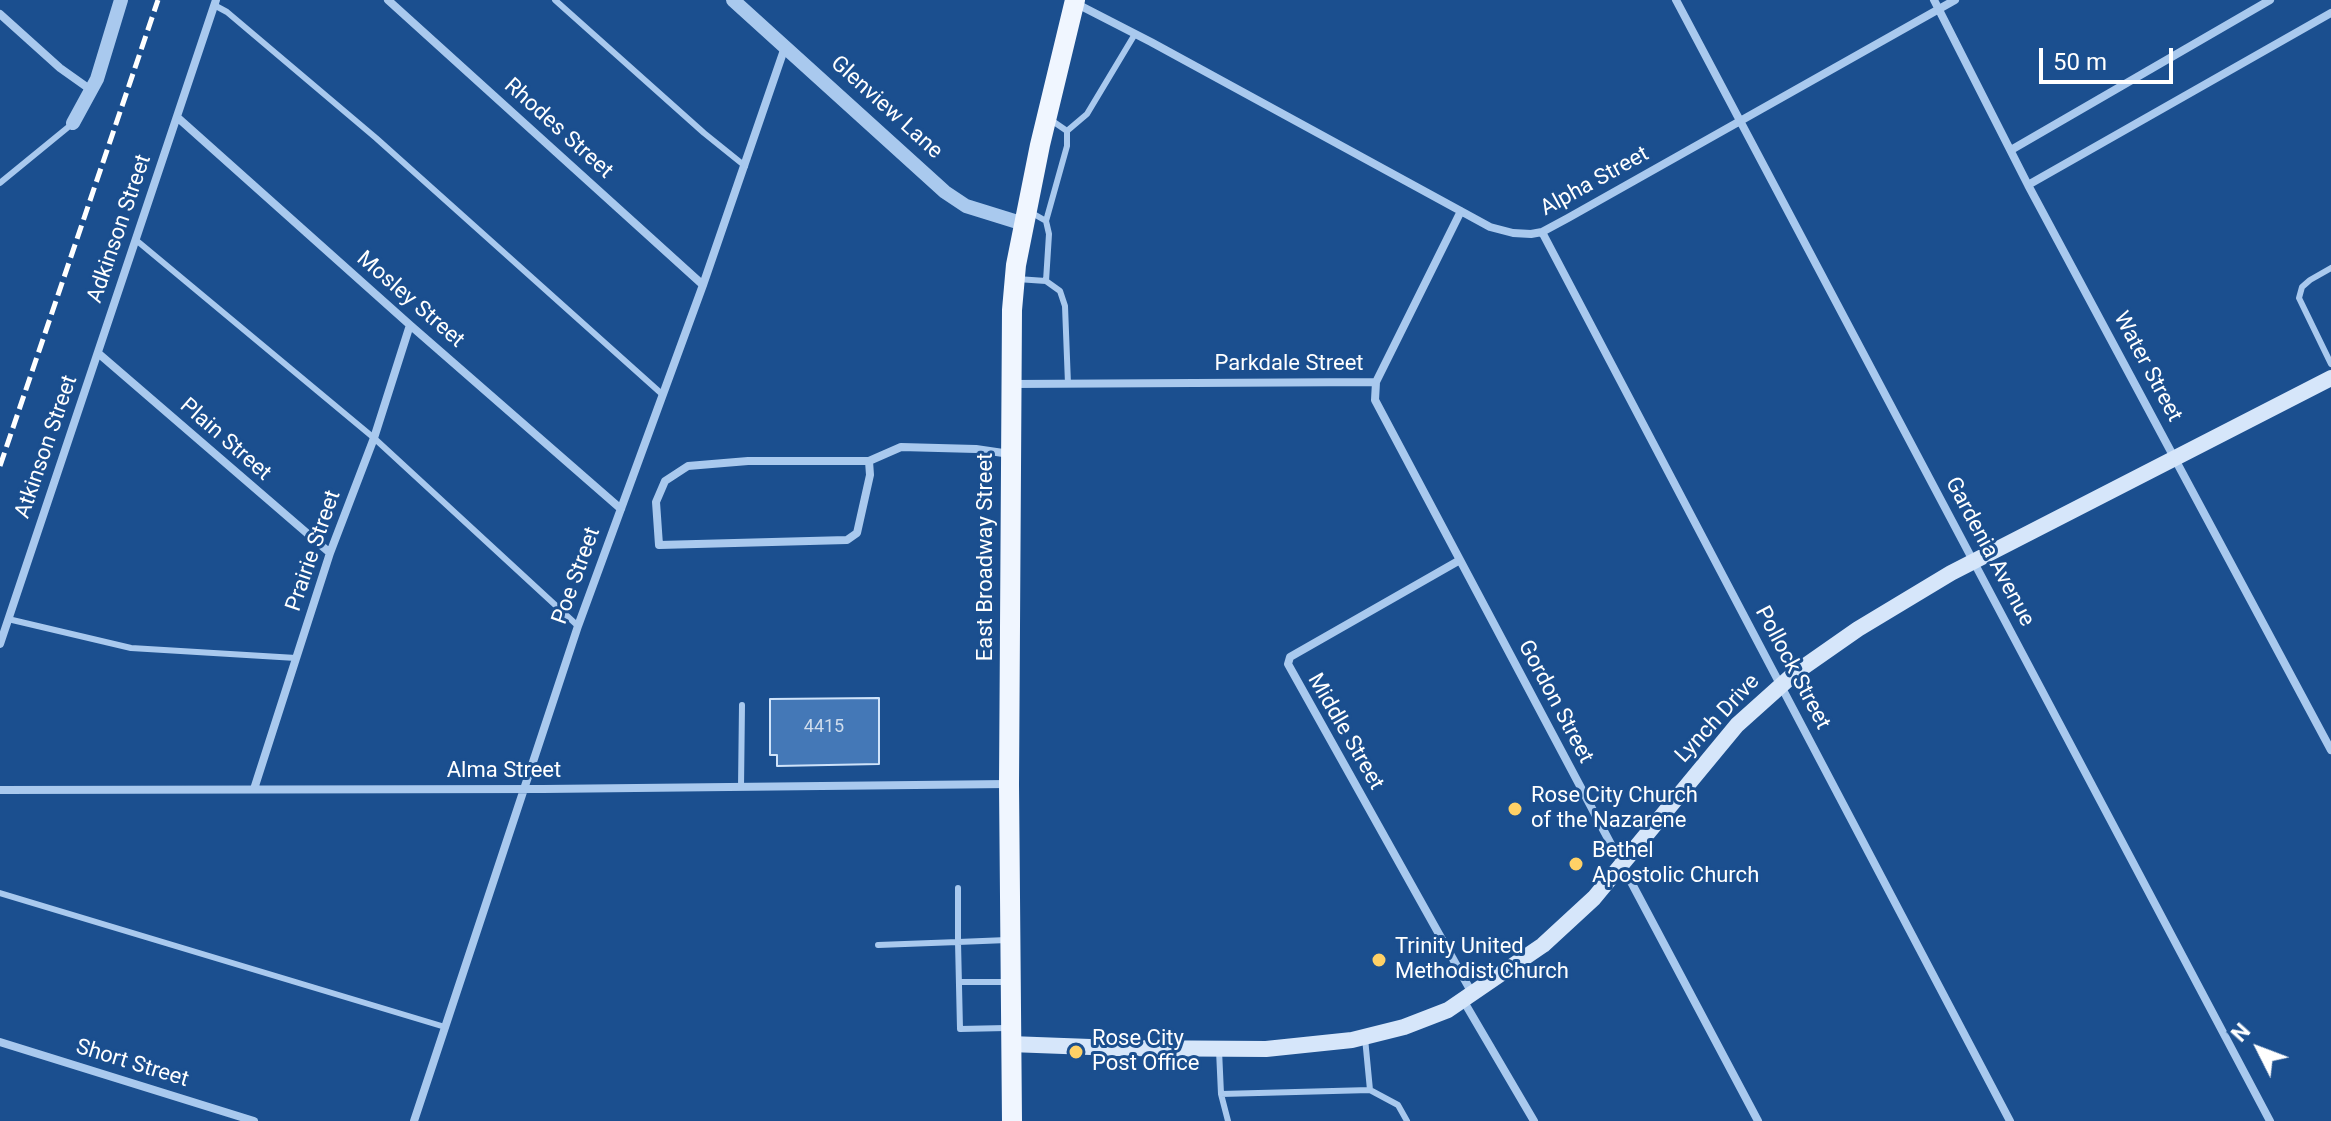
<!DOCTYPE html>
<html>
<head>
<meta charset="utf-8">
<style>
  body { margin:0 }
  #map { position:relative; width:2331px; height:1121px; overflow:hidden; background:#1b4f8f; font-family:Roboto,sans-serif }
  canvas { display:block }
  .north { position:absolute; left:2219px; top:1009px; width:80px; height:80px; -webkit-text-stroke:6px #1b4f8f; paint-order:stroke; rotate:312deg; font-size:22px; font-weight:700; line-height:32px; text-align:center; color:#fff }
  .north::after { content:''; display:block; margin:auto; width:28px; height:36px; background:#fff; clip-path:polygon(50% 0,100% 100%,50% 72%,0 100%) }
  .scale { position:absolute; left:2039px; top:48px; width:134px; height:36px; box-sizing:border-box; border:4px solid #fff; border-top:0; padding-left:10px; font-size:24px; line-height:28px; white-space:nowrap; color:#fff; -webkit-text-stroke:6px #1b4f8f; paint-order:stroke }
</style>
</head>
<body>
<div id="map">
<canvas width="2331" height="1121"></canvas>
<div class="north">N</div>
<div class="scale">50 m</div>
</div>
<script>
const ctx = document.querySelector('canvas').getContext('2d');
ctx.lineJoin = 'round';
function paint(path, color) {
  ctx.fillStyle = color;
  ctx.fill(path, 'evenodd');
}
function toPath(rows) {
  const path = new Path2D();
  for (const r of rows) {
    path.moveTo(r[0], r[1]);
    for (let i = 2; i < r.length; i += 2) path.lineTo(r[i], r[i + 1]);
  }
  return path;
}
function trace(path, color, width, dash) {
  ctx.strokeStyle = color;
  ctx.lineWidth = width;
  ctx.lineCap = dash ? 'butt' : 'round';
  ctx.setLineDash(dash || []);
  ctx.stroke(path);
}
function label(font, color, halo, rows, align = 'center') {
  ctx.font = font + ' Roboto,sans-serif';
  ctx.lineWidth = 6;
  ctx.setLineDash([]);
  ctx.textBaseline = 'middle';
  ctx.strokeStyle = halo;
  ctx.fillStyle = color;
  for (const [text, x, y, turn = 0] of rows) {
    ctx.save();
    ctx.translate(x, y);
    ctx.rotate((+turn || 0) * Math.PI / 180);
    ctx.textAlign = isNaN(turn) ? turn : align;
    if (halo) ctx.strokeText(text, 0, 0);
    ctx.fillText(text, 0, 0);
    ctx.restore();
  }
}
const building = toPath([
  [879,698,879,764,777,766,777,755,770,755,770,699,879,698]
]);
paint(building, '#4478b7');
trace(building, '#cfe3fa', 2);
trace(toPath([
  [555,0,704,133,745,166],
  [214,5,227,12,376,138,663,395],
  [1067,131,1087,114,1135,34],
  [0,183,72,124],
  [1032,213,1046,221,1049,234,1046,281],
  [1046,221,1067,146,1067,131,1051,120],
  [136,240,374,438,578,626],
  [2331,268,2310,280,2302,287,2299,298,2331,364],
  [1017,279,1046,281,1060,291,1065,306,1068,384],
  [8,619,131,648,296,658],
  [741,787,742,705],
  [0,893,445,1027],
  [878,945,958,942,958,888],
  [959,982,1007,982],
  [1006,1028,960,1029,958,942,1007,940],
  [1365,1038,1370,1090],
  [1219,1050,1221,1094,1228,1121],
  [1221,1094,1370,1090,1398,1105,1407,1121]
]), '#a9c9ee', 6);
trace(toPath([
  [388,0,703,285],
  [1676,0,2270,1121],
  [1934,0,2028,185,2331,750],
  [1075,3,1151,42,1490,227,1513,233,1531,234,1542,232,1568,218,1955,0],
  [0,14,60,68,91,90],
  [177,117,410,325,621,509],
  [2011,150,2270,0],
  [2028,185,2331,13],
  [1542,232,2010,1121],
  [98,353,330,553],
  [1376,382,1375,400,1758,1121],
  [1012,384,1376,382,1461,211],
  [748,461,869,461,870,475,857,533,847,540,659,545,656,502,665,481,688,466,748,461],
  [869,461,901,447,976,449,1010,454],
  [1460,560,1290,657,1288,664,1472,993],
  [0,644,216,0],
  [254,789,330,553,374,438,410,325],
  [0,790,543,789,1008,784],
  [1463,1000,1534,1121],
  [0,1042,254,1121],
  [414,1121,578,626,703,285,785,47]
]), '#a9c9ee', 8);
trace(toPath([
  [733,0,945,192,966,206,1024,224],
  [73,123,97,79,121,0]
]), '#a9c9ee', 14);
trace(toPath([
  [1010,1044,1117,1048,1266,1049,1352,1040,1404,1027,1448,1010,1543,945,1594,898,1737,725,1795,673,1858,629,1951,573,2331,378]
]), '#d6e6fa', 16);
trace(toPath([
  [1012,1121,1009,784,1012,310,1016,265,1040,145,1075,0]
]), '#f0f6ff', 20);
trace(toPath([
  [0,466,158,0]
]), '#fff', 5, [14, 6]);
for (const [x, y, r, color] of [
  [1515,809,8,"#ffd166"],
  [1576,864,8,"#ffd166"],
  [1379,960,8,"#ffd166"],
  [1076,1052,8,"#ffd166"]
]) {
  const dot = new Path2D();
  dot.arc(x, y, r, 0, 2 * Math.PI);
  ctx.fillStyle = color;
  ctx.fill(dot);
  trace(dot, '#1b4f8f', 3);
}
label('18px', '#d0dded', null, [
  ["4415",824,727]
]);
label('22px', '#fff', '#1b4f8f', [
  ["Glenview Lane",886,108,42],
  ["Rhodes Street",558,129,42],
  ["Alpha Street",1595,182,-29],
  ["Adkinson Street",120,229,-71],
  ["Mosley Street",410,300,41],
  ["Parkdale Street",1289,364],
  ["Water Street",2147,367,62],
  ["Plain Street",225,440,41],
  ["Atkinson Street",47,447,-71],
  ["Prairie Street",314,551,-71],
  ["Gardenia Avenue",1989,552,62],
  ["East Broadway Street",986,557,-90],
  ["Poe Street",577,576,-70],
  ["Pollock Street",1792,668,62],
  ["Gordon Street",1555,702,62],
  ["Lynch Drive",1718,719,-47],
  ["Middle Street",1345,732,60],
  ["Alma Street",504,771],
  ["Short Street",132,1064,17]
]);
label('22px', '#fff', '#1b4f8f', [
  ["Rose City Church",1531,796],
  ["of the Nazarene",1531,821],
  ["Bethel",1592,851],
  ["Apostolic Church",1592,876],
  ["Trinity United",1395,947],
  ["Methodist Church",1395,972],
  ["Rose City",1092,1039],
  ["Post Office",1092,1064]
], 'left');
</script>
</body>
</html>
